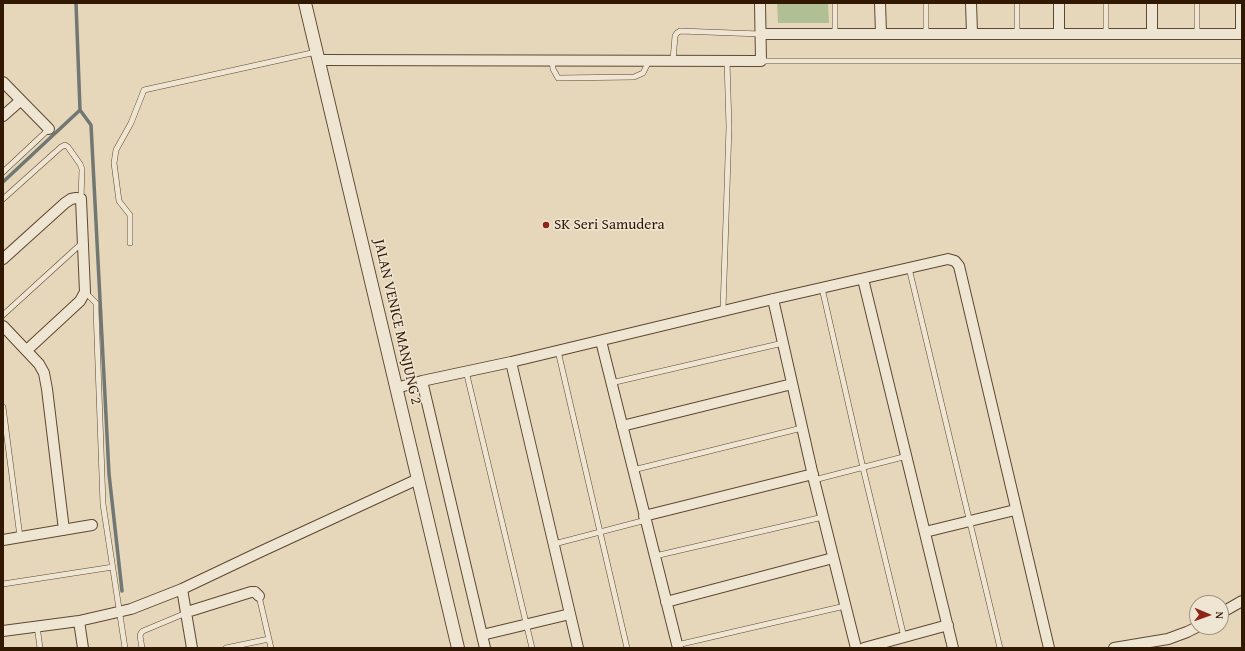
<!DOCTYPE html>
<html>
<head>
<meta charset="utf-8">
<style>
  body { margin:0 }
  #map { position:relative; width:1245px; height:651px; overflow:hidden; background:#e6d7bb; font-family:"Gentium Book Plus",serif }
  canvas { display:block }
  .frame { position:absolute; inset:0; border:4px solid #311803; pointer-events:none }
  .north { position:absolute; left:1189px; top:595px; width:40px; height:40px; box-sizing:border-box; background:#efe5d3; border:1px solid #a39380; border-radius:50%; rotate:92deg; font-size:11px; font-weight:700; line-height:16px; text-align:center; color:#311803 }
  .north::after { content:''; display:block; margin:auto; width:14px; height:18px; background:#8f2418; clip-path:polygon(50% 0,100% 100%,50% 72%,0 100%) }
</style>
</head>
<body>
<div id="map">
<canvas width="1245" height="651"></canvas>
<div class="frame"></div>
<div class="north">N</div>
</div>
<script>
const ctx = document.querySelector('canvas').getContext('2d');
ctx.lineJoin = 'round';
function paint(path, color) {
  ctx.fillStyle = color;
  ctx.fill(path, 'evenodd');
}
function toPath(rows) {
  const path = new Path2D();
  for (const r of rows) {
    path.moveTo(r[0], r[1]);
    for (let i = 2; i < r.length; i += 2) path.lineTo(r[i], r[i + 1]);
  }
  return path;
}
function trace(path, color, width, dash) {
  ctx.strokeStyle = color;
  ctx.lineWidth = width;
  ctx.lineCap = dash ? 'butt' : 'round';
  ctx.setLineDash(dash || []);
  ctx.stroke(path);
}
function label(font, color, halo, rows, align = 'center') {
  ctx.font = font + ' "Gentium Book Plus",serif';
  ctx.lineWidth = 3;
  ctx.setLineDash([]);
  ctx.textBaseline = 'middle';
  ctx.strokeStyle = halo;
  ctx.fillStyle = color;
  for (const [text, x, y, turn = 0] of rows) {
    ctx.save();
    ctx.translate(x, y);
    ctx.rotate((+turn || 0) * Math.PI / 180);
    ctx.textAlign = isNaN(turn) ? turn : align;
    if (halo) ctx.strokeText(text, 0, 0);
    ctx.fillText(text, 0, 0);
    ctx.restore();
  }
}
paint(toPath([
  [777,3,828,3,829,23,778,23]
]), '#b0bf94');
trace(toPath([
  [76,3,80,110,91,125,109,474,122,591],
  [3,182,80,110]
]), '#717772', 3.5);
const service = toPath([
  [835,3,835,34],
  [926,3,926,33],
  [1017,33,1017,3],
  [1106,33,1106,3],
  [1197,34,1197,3],
  [552,60,553,69,558,78,634,77,643,73,649,61],
  [673,60,675,36,677,33,680,31,760,34],
  [761,61,1242,61],
  [3,172,49,129],
  [3,199,61,147,65,145,68,147,80,164,82,169,81,199],
  [130,243,130,215,119,201,114,163,116,150,131,123,144,90,316,52],
  [909,268,1000,648],
  [822,288,863,468,904,637],
  [85,292,96,303,96,309,103,504,125,648],
  [723,310,729,127,727,61],
  [3,315,82,243],
  [558,351,627,648],
  [466,371,532,648],
  [611,383,783,343],
  [3,407,20,537],
  [633,470,802,428],
  [814,480,907,456],
  [554,544,646,520],
  [655,556,823,517],
  [3,584,113,567],
  [259,596,271,648],
  [37,626,40,648],
  [677,645,845,606],
  [142,648,140,636,141,633,143,631,186,613],
  [226,648,269,639]
]);
const minor = toPath([
  [880,3,881,33],
  [971,3,972,33],
  [1059,3,1059,33],
  [1152,3,1152,34],
  [1241,3,1241,34],
  [760,34,1242,34],
  [319,60,761,61,760,3],
  [3,82,49,129],
  [3,116,20,101],
  [3,259,65,203,71,199,76,198,81,199,85,292,80,301,27,350],
  [863,279,953,648],
  [773,299,814,480,856,648],
  [3,326,39,364,44,373,47,389,64,530],
  [601,341,678,648],
  [511,362,578,648],
  [422,381,485,648],
  [396,388,422,381,511,362,773,299,948,259,955,261,959,266,1049,648],
  [622,426,792,384],
  [644,516,813,474],
  [925,532,1015,510],
  [3,540,92,525],
  [182,589,192,648],
  [666,602,833,558],
  [187,612,251,592,255,592,259,596],
  [1221,613,1242,601],
  [79,621,83,648],
  [3,631,79,621,131,609,182,589,262,551,418,479],
  [482,635,570,614],
  [864,648,948,625],
  [1114,648,1168,639,1187,632,1197,627]
]);
const tertiary = toPath([
  [305,3,458,648]
]);
trace(service, '#5e4831', 6);
trace(minor, '#5e4831', 12);
trace(tertiary, '#5e4831', 14);
trace(service, '#efe5d3', 5);
trace(minor, '#efe5d3', 10);
trace(tertiary, '#efe5d3', 12);
for (const [x, y, r, color] of [
  [546,225,4,"#8f2418"]
]) {
  const dot = new Path2D();
  dot.arc(x, y, r, 0, 2 * Math.PI);
  ctx.fillStyle = color;
  ctx.fill(dot);
  trace(dot, '#efe5d3', 1.5);
}
label('15px', '#311803', '#efe5d3', [
  ["SK Seri Samudera",554,225]
], 'left');
label('15px', '#311803', '#efe5d3', [
  ["JALAN VENICE MANJUNG 2",397,322,77]
]);
</script>
</body>
</html>
